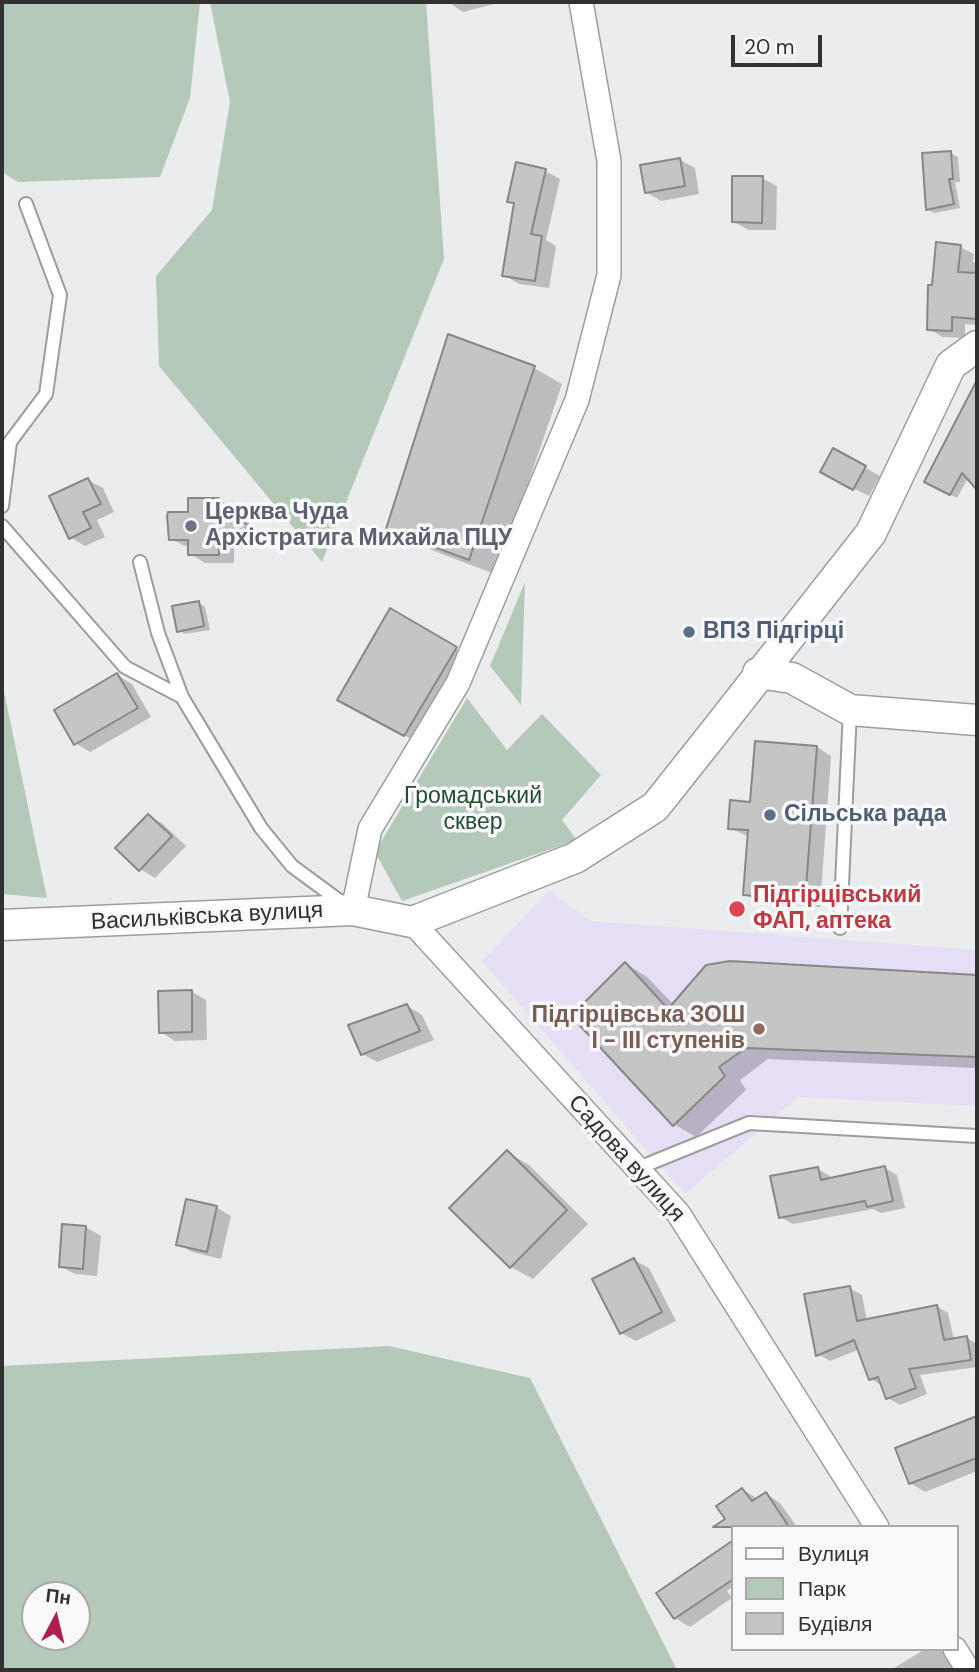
<!DOCTYPE html>
<html>
<head>
<meta charset="utf-8">
<style>
  body { margin:0 }
  #map { position:relative; width:979px; height:1672px; overflow:hidden; background:#ebecee; font-family:"DM Sans",sans-serif }
  canvas { display:block }
  .frame { position:absolute; inset:0; border:4px solid #313131; pointer-events:none }
  .legend { position:absolute; left:731px; top:1525px; width:228px; height:126px; box-sizing:border-box; background:#f9f9fb; border:2px solid #a9a9aa; margin:0; padding:9px 12px; list-style:none; font-size:21px; color:#313131 }
  .legend li { display:flex; align-items:center; gap:14px; height:35px }
  .legend b { width:35px; border:2px solid #a9a9aa }
  .north { position:absolute; left:21px; top:1581px; width:70px; height:70px; box-sizing:border-box; background:#f9f9fb; border:2px solid #a9a9aa; border-radius:50%; rotate:7deg; font-size:19px; font-weight:700; line-height:28px; text-align:center; color:#313131 }
  .north::after { content:''; display:block; margin:auto; width:24px; height:32px; background:#af1e4f; clip-path:polygon(50% 0,100% 100%,50% 72%,0 100%) }
  .scale { position:absolute; left:731px; top:35px; width:91px; height:32px; box-sizing:border-box; border:4px solid #313131; border-top:0; padding-left:9px; font-size:21px; line-height:24px; white-space:nowrap; color:#313131; -webkit-text-stroke:5px #f9f9fb; paint-order:stroke }
</style>
</head>
<body>
<div id="map">
<canvas width="979" height="1672"></canvas>
<div class="frame"></div>
<ul class="legend">
<li><b style="height:9px;background:#fff"></b>Вулиця</li>
<li><b style="height:19px;background:#b5c9b8"></b>Парк</li>
<li><b style="height:19px;background:#c5c5c6"></b>Будівля</li>
</ul>
<div class="north">Пн</div>
<div class="scale">20 m</div>
</div>
<script>
const ctx = document.querySelector('canvas').getContext('2d');
ctx.lineJoin = 'round';
function paint(path, color) {
  ctx.fillStyle = color;
  ctx.fill(path, 'evenodd');
}
function toPath(rows) {
  const path = new Path2D();
  for (const r of rows) {
    path.moveTo(r[0], r[1]);
    for (let i = 2; i < r.length; i += 2) path.lineTo(r[i], r[i + 1]);
  }
  return path;
}
function trace(path, color, width, dash) {
  ctx.strokeStyle = color;
  ctx.lineWidth = width;
  ctx.lineCap = dash ? 'butt' : 'round';
  ctx.setLineDash(dash || []);
  ctx.stroke(path);
}
function label(font, color, halo, rows, align = 'center') {
  ctx.font = font + ' "DM Sans",sans-serif';
  ctx.lineWidth = 7;
  ctx.setLineDash([]);
  ctx.textBaseline = 'middle';
  ctx.strokeStyle = halo;
  ctx.fillStyle = color;
  for (const [text, x, y, turn = 0] of rows) {
    ctx.save();
    ctx.translate(x, y);
    ctx.rotate((+turn || 0) * Math.PI / 180);
    ctx.textAlign = isNaN(turn) ? turn : align;
    if (halo) ctx.strokeText(text, 0, 0);
    ctx.fillText(text, 0, 0);
    ctx.restore();
  }
}
paint(toPath([
  [549,891,591,921,977,950,977,1106,798,1097,685,1194,482,961]
]), '#e5def4');
paint(toPath([
  [2,2,200,2,190,98,160,177,18,182,2,172],
  [210,2,426,2,444,259,322,562,159,366,156,276,212,210,230,102],
  [525,582,521,705,490,666],
  [2,688,5,696,47,898,2,894],
  [467,698,507,750,542,714,601,775,562,820,577,840,402,901,375,852],
  [389,1346,530,1378,677,1670,2,1670,2,1366],
  [77,1595,77,1637,35,1637,35,1595]
]), '#b5c9b8');
paint(toPath([
  [448,2,502,2,463,12],
  [951,153,958,157,960,182,955,182,960,208,934,213,927,209],
  [680,160,695,168,699,194,661,201,646,192],
  [545,171,560,179,546,240,556,246,549,288,519,284,504,275,515,205,509,201],
  [762,178,777,186,776,230,748,230,733,221],
  [960,247,974,254,973,262,977,263,977,325,965,324,965,338,943,337,929,329,934,287],
  [534,368,562,384,497,575,416,544,388,528],
  [833,450,880,476,869,496,837,480],
  [976,463,957,498,926,481],
  [88,480,103,488,114,512,97,520,105,537,85,546,70,537],
  [219,500,234,508,234,513,249,523,262,536,250,548,234,548,234,563,205,563,190,554,190,548,170,539,190,514],
  [199,603,205,607,210,630,185,634,178,630],
  [390,610,477,661,426,747,361,712],
  [117,675,132,684,151,717,90,752,75,743],
  [817,747,831,756,820,907,759,903,745,894,749,837,730,828,752,804],
  [149,816,163,824,186,846,155,878,140,869],
  [730,963,977,977,977,1068,768,1059,740,1080,746,1090,696,1137,674,1124,626,964,647,977,674,1005],
  [191,991,206,1000,207,1040,175,1041,161,1032],
  [407,1006,422,1015,434,1040,377,1062,362,1054],
  [507,1152,529,1165,588,1224,533,1279,511,1267],
  [885,1168,897,1175,905,1208,881,1213,873,1209,793,1224,780,1217,818,1169,830,1176,831,1180],
  [216,1207,231,1216,221,1259,192,1252,178,1244],
  [86,1227,101,1236,97,1276,75,1274,60,1266],
  [634,1260,649,1268,676,1321,636,1341,621,1333],
  [849,1288,862,1295,867,1321,936,1306,948,1313,954,1340,967,1338,977,1344,977,1367,920,1375,927,1394,900,1405,888,1398,883,1386,871,1379,860,1349,830,1361,818,1354],
  [973,1434,977,1446,977,1471,925,1492,910,1483],
  [743,1490,758,1499,766,1494,780,1503,797,1527,732,1527,718,1506],
  [732,1544,732,1587,727,1591,732,1598,690,1627,675,1618,658,1593],
  [925,1649,943,1649,953,1655,963,1670,891,1670]
]), '#0003');
const building = toPath([
  [951,151,953,179,949,179,954,204,926,210,922,153,951,151],
  [680,158,685,186,645,193,640,165,680,158],
  [516,162,546,169,531,234,542,236,535,281,502,276,514,203,507,202,516,162],
  [732,176,763,176,762,223,732,222,732,176],
  [936,242,961,245,958,272,977,273,977,319,952,317,952,331,927,330,928,285,932,285,936,242],
  [448,334,535,366,469,560,386,529,448,334],
  [977,380,977,490,962,473,950,495,924,482,977,380],
  [833,448,866,466,853,490,820,472,833,448],
  [88,478,101,504,83,512,91,528,69,539,49,496,88,478],
  [188,498,219,498,219,512,234,512,248,526,235,541,219,540,219,555,188,555,188,540,169,540,167,516,168,512,188,512,188,498],
  [199,601,204,626,177,632,172,606,199,601],
  [390,608,457,647,404,736,337,700,390,608],
  [117,673,138,708,74,745,54,710,117,673],
  [755,741,817,746,805,900,743,895,748,830,728,829,730,800,750,802,755,741],
  [148,814,172,836,139,871,115,848,148,814],
  [730,961,977,975,977,1057,746,1048,719,1067,725,1076,673,1126,571,1016,625,962,668,1009,706,965,730,961],
  [192,990,192,1032,159,1033,158,991,192,990],
  [407,1004,420,1031,361,1055,348,1025,407,1004],
  [507,1150,567,1210,510,1268,449,1208,507,1150],
  [885,1166,893,1201,867,1207,865,1201,779,1218,770,1176,818,1167,821,1180,885,1166],
  [186,1199,217,1206,207,1252,176,1245,186,1199],
  [62,1224,86,1226,83,1269,59,1267,62,1224],
  [634,1258,662,1312,620,1334,592,1279,634,1258],
  [850,1286,857,1321,937,1305,944,1340,967,1336,971,1360,909,1369,916,1388,886,1399,878,1377,869,1380,854,1340,816,1356,804,1294,850,1286],
  [977,1416,977,1458,909,1484,895,1448,977,1416],
  [742,1488,752,1501,766,1492,789,1527,713,1527,725,1519,716,1506,742,1488],
  [732,1541,732,1580,674,1619,656,1593,732,1541]
]);
paint(building, '#c5c5c6');
trace(building, '#878788', 2);
const service = toPath([
  [2,506,10,442,46,394,60,295,26,204],
  [2,526,125,667,182,697],
  [140,562,158,633,182,697,261,828,292,866,345,905],
  [840,928,850,710],
  [636,1169,749,1123,977,1136]
]);
const minor = toPath([
  [353,910,370,829,458,683,577,400,609,275,609,161,581,2],
  [412,922,678,1213,877,1527],
  [955,1649,968,1670]
]);
const tertiary = toPath([
  [758,673,792,678,850,710,977,720],
  [2,925,353,910,412,922,575,858,655,807,713,734,871,533,951,365,977,346]
]);
trace(service, '#9c9d9e', 16);
trace(minor, '#9c9d9e', 26);
trace(tertiary, '#9c9d9e', 33);
trace(service, '#fff', 12);
trace(minor, '#fff', 23);
trace(tertiary, '#fff', 30);
for (const [x, y, r, color] of [
  [191,526,7,"#6b7280"],
  [689,632,7,"#5c6f8a"],
  [770,815,7,"#5c6f8a"],
  [737,909,9,"#e0444e"],
  [759,1029,7,"#8d6e63"]
]) {
  const dot = new Path2D();
  dot.arc(x, y, r, 0, 2 * Math.PI);
  ctx.fillStyle = color;
  ctx.fill(dot);
  trace(dot, '#f9f9fb', 2.5);
}
label('bold 23px', '#5b616d', '#f9f9fb', [
  ["Церква Чуда",205,513],
  ["Архістратига Михайла ПЦУ",205,539]
], 'left');
label('bold 23px', '#4e5e75', '#f9f9fb', [
  ["ВПЗ Підгірці",703,632],
  ["Сільська рада",784,815]
], 'left');
label('23px', '#224f2d', '#f9f9fb', [
  ["Громадський",473,797],
  ["сквер",473,823]
]);
label('bold 23px', '#be3a42', '#f9f9fb', [
  ["Підгірцівський",753,896],
  ["ФАП, аптека",753,922]
], 'left');
label('23px', '#313131', '#f9f9fb', [
  ["Васильківська вулиця",207,917,-3],
  ["Садова вулиця",626,1159,48]
]);
label('bold 23px', '#785e54', '#f9f9fb', [
  ["Підгірцівська ЗОШ",745,1016],
  ["І - ІІІ ступенів",745,1042]
], 'right');
</script>
</body>
</html>
